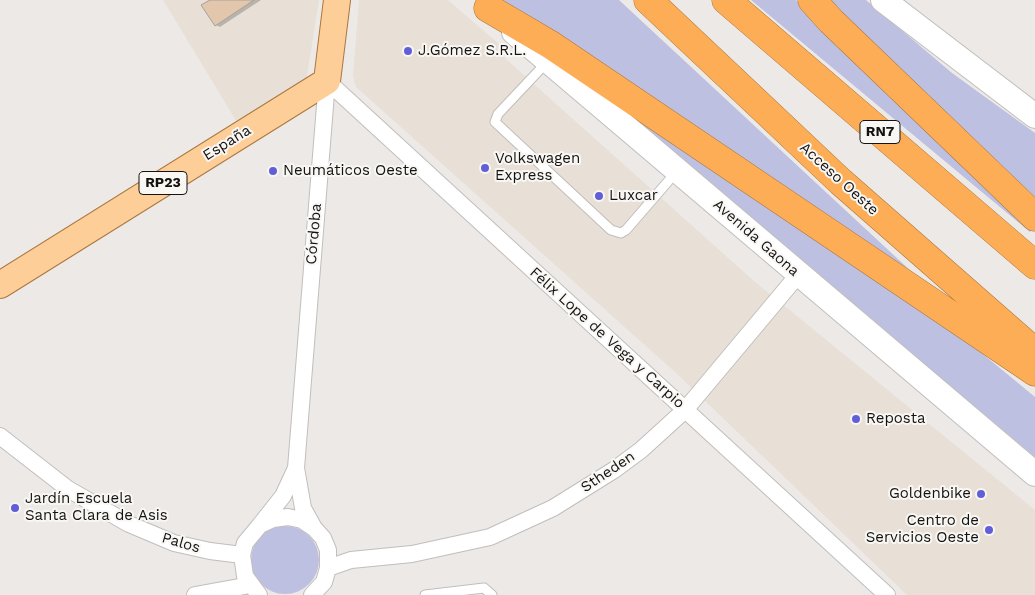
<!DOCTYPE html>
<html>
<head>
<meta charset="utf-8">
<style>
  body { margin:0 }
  canvas { display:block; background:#ece9e7 }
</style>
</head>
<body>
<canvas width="1035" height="595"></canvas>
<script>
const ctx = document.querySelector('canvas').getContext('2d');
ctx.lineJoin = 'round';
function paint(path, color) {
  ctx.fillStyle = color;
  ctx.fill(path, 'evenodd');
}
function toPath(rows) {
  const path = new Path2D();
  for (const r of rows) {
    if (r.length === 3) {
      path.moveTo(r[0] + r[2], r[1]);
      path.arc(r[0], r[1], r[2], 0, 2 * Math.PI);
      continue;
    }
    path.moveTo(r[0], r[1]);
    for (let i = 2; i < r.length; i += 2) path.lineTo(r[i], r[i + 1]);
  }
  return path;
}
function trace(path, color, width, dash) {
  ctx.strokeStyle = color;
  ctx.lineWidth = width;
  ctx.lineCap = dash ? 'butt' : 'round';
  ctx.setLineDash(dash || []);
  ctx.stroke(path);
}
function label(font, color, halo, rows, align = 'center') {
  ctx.font = font + ' "Work Sans",sans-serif';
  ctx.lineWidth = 4;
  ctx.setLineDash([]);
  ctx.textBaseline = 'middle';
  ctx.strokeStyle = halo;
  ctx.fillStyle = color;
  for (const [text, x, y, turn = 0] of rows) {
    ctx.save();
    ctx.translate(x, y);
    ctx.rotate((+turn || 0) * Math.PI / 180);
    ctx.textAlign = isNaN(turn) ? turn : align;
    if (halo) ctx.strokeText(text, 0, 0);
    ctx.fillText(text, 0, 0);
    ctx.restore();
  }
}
paint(toPath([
  [163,0,319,0,306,82,238,124],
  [359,0,448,0,499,44,497,51,754,281,1035,510,1035,595,907,595,676,373,356,87,353,76]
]), '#e8e0d7');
paint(toPath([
  [501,0,619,0,913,273],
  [751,0,796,0,1034,226,1030,232],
  [823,0,866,0,952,73,1035,133,1035,202],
  [601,95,956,332,1035,397,1035,457],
  [285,560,34]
]), '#bdc0e1');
paint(toPath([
  [212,0,261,0,220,27,216,25]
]), '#0003');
const building = toPath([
  [210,0,254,0,215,26,201,5,210,0]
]);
paint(building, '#e3c7ac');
trace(building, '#a4a19f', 1);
const lane = toPath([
  [547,62,498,114,495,122,611,230,621,233,626,230,677,171],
  [425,595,484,588,492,595]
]);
const street = toPath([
  [327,81,887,595],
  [0,436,68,489,129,524,174,543,210,551,242,555],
  [260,525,283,496,296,468],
  [314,528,303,508,296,468,327,81],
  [328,568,351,560,412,554,490,537,553,508,614,470,641,450,685,410,798,275],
  [195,595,250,585],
  [259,595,245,576,242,555,245,543,260,525,273,519,288,517,302,520,314,528,323,538,328,550,328,568,324,582,312,595]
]);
const secondary = toPath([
  [883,0,1035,116],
  [514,32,1035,474]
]);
const primary = toPath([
  [0,285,327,81,337,0]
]);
const highway = toPath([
  [648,0,841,182,1035,352],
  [726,0,1035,265],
  [812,0,831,21,1035,217],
  [488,8,551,45,1035,372]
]);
trace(lane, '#c1bebc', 11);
trace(street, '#c1bebc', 18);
trace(secondary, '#c1bebc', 26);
trace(primary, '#ab773e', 28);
trace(highway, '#ab773e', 29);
trace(lane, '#fff', 9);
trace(street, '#fff', 16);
trace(secondary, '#fff', 24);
trace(primary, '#fece99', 26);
trace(highway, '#fdad55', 28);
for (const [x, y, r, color] of [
  [408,51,5,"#625ed7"],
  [485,168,5,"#625ed7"],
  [273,171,5,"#625ed7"],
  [599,196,5,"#625ed7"],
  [856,419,5,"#625ed7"],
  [981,494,5,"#625ed7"],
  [15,508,5,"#625ed7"],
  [989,530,5,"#625ed7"]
]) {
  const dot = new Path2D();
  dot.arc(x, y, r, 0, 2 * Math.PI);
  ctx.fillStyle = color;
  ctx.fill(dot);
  trace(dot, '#f9f7f4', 2);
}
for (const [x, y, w] of [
  [880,132,40],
  [163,183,48]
]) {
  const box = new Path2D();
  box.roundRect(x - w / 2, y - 11.5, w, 23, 4);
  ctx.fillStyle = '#f9f7f4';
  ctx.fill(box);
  trace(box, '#141312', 1);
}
label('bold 14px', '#141312', null, [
  ["RN7",880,132],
  ["RP23",163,183]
]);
label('15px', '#141312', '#f9f7f4', [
  ["J.Gómez S.R.L.",418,51],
  ["Volkswagen",495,159],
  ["Express",495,176],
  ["Neumáticos Oeste",283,171],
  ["Luxcar",609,196],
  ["Reposta",866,419],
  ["Goldenbike",971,494,"right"],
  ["Jardín Escuela",25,499],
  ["Santa Clara de Asis",25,516],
  ["Centro de",979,521,"right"],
  ["Servicios Oeste",979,538,"right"]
], 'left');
label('15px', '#141312', '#f9f7f4', [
  ["España",227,143,-32],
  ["Acceso Oeste",839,179,42],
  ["Córdoba",314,234,-85],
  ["Avenida Gaona",756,238,41],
  ["Félix Lope de Vega y Carpio",607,338,42],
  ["Stheden",608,472,-34],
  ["Palos",181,543,16]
]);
</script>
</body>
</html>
